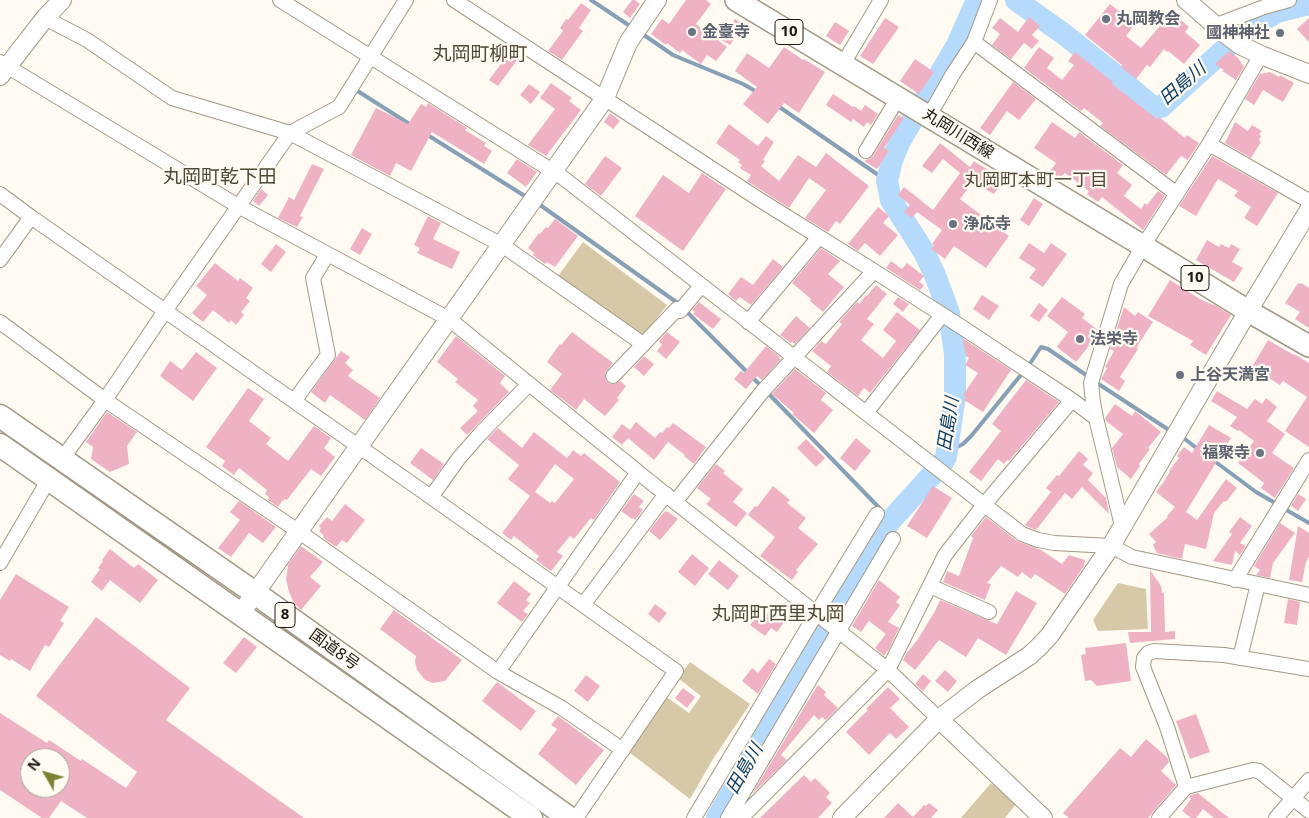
<!DOCTYPE html>
<html>
<head>
<meta charset="utf-8">
<style>
  body { margin:0 }
  #map { position:relative; width:1309px; height:818px; overflow:hidden; background:#fffbf2; font-family:"Noto Sans",sans-serif }
  canvas { display:block }
  .north { position:absolute; left:20px; top:748px; width:50px; height:50px; box-sizing:border-box; background:#fffbf2; border:1px solid #a4a198; border-radius:50%; rotate:308deg; font-size:14px; font-weight:700; line-height:20px; text-align:center; color:#1c1911 }
  .north::after { content:''; display:block; margin:auto; width:18px; height:22px; background:#7a8330; clip-path:polygon(50% 0,100% 100%,50% 72%,0 100%) }
</style>
</head>
<body>
<div id="map">
<canvas width="1309" height="818"></canvas>
<div class="north">N</div>
</div>
<script>
const ctx = document.querySelector('canvas').getContext('2d');
ctx.lineJoin = 'round';
function paint(path, color) {
  ctx.fillStyle = color;
  ctx.fill(path, 'evenodd');
}
function toPath(rows) {
  const path = new Path2D();
  for (const r of rows) {
    path.moveTo(r[0], r[1]);
    for (let i = 2; i < r.length; i += 2) path.lineTo(r[i], r[i + 1]);
  }
  return path;
}
function trace(path, color, width, dash) {
  ctx.strokeStyle = color;
  ctx.lineWidth = width;
  ctx.lineCap = dash ? 'butt' : 'round';
  ctx.setLineDash(dash || []);
  ctx.stroke(path);
}
function label(font, color, halo, rows, align = 'center') {
  ctx.font = font + ' "Noto Sans","Noto Sans JP",sans-serif';
  ctx.lineWidth = 4.5;
  ctx.setLineDash([]);
  ctx.textBaseline = 'middle';
  ctx.strokeStyle = halo;
  ctx.fillStyle = color;
  for (const [text, x, y, turn = 0] of rows) {
    ctx.save();
    ctx.translate(x, y);
    ctx.rotate((+turn || 0) * Math.PI / 180);
    ctx.textAlign = isNaN(turn) ? turn : align;
    if (halo) ctx.strokeText(text, 0, 0);
    ctx.fillText(text, 0, 0);
    ctx.restore();
  }
}
paint(toPath([
  [583,242,667,305,643,336,638,336,558,276],
  [1118,583,1146,589,1148,629,1098,631,1093,620],
  [690,662,750,704,713,759,690,799,629,752,665,696,689,713,701,696,678,678],
  [991,783,1016,804,1005,818,961,818]
]), '#d7c8a8');
trace(toPath([
  [591,0,633,28],
  [641,33,673,55,743,84,757,92],
  [356,90,411,125],
  [778,106,887,181],
  [426,134,528,198],
  [536,202,679,304],
  [684,309,762,387],
  [1094,381,1172,432],
  [767,392,891,520],
  [1181,436,1199,450],
  [947,452,963,444,972,435,1029,365,1041,347,1048,349,1089,377],
  [1213,460,1256,492,1277,504],
  [1283,508,1309,523]
]), '#88a0b5', 4);
trace(toPath([
  [1016,0,1065,35,1109,70,1154,108,1157,108,1161,107,1245,31,1277,12,1309,4],
  [717,818,886,527,891,520,941,465,946,457,955,396,955,354,949,313,935,275,924,252,891,200,887,181,892,160,900,141,957,45,977,0]
]), '#b6dafb', 22);
paint(toPath([
  [632,0,635,0,640,4,630,18,623,12],
  [686,0,706,0,711,4,696,24,727,47,716,61,707,55,701,64,682,50,680,53,667,43,666,45,651,34,662,19,669,24],
  [581,3,591,10,579,28,583,31,562,60,548,51,563,31,560,28,566,19,568,20],
  [1110,4,1135,24,1126,36,1141,48,1172,12,1189,27,1185,32,1200,45,1184,64,1168,51,1167,52,1164,49,1150,67,1147,65,1136,79,1121,67,1122,65,1085,35],
  [1029,17,1040,26,1032,35,1039,41,1032,49,1024,43,1011,59,992,45,1000,34,992,28,1000,18,1018,32],
  [885,18,899,27,873,64,860,56],
  [1309,18,1309,42,1297,29],
  [735,19,744,25,730,45,721,40],
  [835,22,849,31,840,45,826,36],
  [784,47,803,60,804,59,825,72,799,113,784,103,768,124,743,104,757,87,735,71,747,53,769,68],
  [1039,47,1054,58,1047,68,1062,80,1074,65,1068,61,1075,52,1113,82,1112,84,1157,119,1159,117,1185,138,1187,135,1199,143,1188,160,1181,156,1166,175,1100,126,1103,123,1084,108,1081,111,1024,68],
  [512,49,521,55,498,86,489,80],
  [1229,51,1238,58,1244,67,1236,80,1222,71,1224,70,1215,64],
  [915,59,934,72,919,94,900,81],
  [1270,72,1279,77,1280,75,1294,83,1283,102,1263,90,1254,105,1245,99,1260,74],
  [1013,82,1036,99,1019,120,1007,111,990,135,980,128],
  [551,83,572,98,569,101,581,110,546,156,528,145,555,109,540,98],
  [529,84,540,92,531,104,520,95],
  [833,94,853,107,854,106,861,111,865,105,878,114,871,125,867,122,864,127,853,119,851,122,826,105],
  [428,103,467,128,465,130,486,143,484,146,492,151,484,164,432,132,411,171,396,163,390,176,351,155,376,108,408,124,421,104,426,107],
  [610,113,620,121,613,129,604,122],
  [898,115,904,118,884,148,889,151,877,169,864,161,871,158,873,156],
  [1052,122,1075,138,1079,132,1123,165,1117,173,1132,185,1124,196,1141,209,1145,203,1147,205,1158,191,1165,196,1143,230,1102,197,1098,202,1087,194,1089,191,1065,173,1060,179,1050,171,1056,163,1034,148],
  [1235,122,1248,131,1252,125,1262,131,1259,134,1261,136,1259,140,1261,142,1251,158,1225,143],
  [729,124,758,146,766,136,774,142,763,160,765,161,761,166,779,181,798,155,816,167,826,153,869,186,840,224,836,221,828,232,805,218,826,190,809,178,789,208,747,181,751,175,740,168,742,165,738,162,740,160,716,143],
  [940,143,970,167,974,161,993,173,989,179,999,186,994,194,973,182,960,199,1009,236,986,268,954,246,945,259,931,249,934,245,932,244,942,230,917,212,912,218,904,212,910,205,898,195,904,187,933,210,960,173,943,159,932,173,922,166],
  [605,156,622,168,601,196,585,184],
  [1212,156,1278,193,1257,226,1244,218,1251,207,1234,196,1238,191,1218,179,1196,216,1179,206],
  [517,159,537,172,526,187,507,173],
  [312,164,324,169,300,216,303,217,297,227,278,218,289,197,294,200],
  [702,173,726,189,683,251,635,216,663,175,689,193],
  [261,189,268,195,259,206,253,201],
  [1034,198,1043,204,1029,226,1020,220],
  [878,207,889,216,883,223,898,235,880,256,865,243,858,251,848,244],
  [428,216,441,223,433,239,460,252,452,269,417,253,420,248,414,245],
  [555,219,578,236,555,267,547,262,545,264,533,255,534,253,528,248,539,233,540,234,546,227,548,228],
  [362,228,372,234,360,255,350,249],
  [1207,240,1219,247,1221,244,1229,248,1231,244,1240,249,1232,262,1243,268,1234,282,1196,260],
  [1029,243,1044,253,1051,243,1067,254,1043,287,1029,278,1036,269,1019,258],
  [276,244,286,252,271,272,261,264],
  [821,248,840,261,828,274,844,287,823,312,810,301,811,299,792,283],
  [773,259,783,267,751,305,740,297,736,301,728,294,741,277,753,285],
  [891,261,902,269,907,263,924,276,919,282,924,285,920,290,886,268],
  [215,263,238,281,240,278,253,288,246,298,250,301,241,312,244,315,236,325,231,320,229,323,213,310,203,322,192,313,207,295,196,286],
  [1170,280,1200,299,1213,305,1213,304,1231,315,1206,355,1190,345,1193,341,1148,316],
  [1298,283,1300,284,1301,283,1309,288,1309,328,1295,319,1300,312,1285,303],
  [876,285,887,294,867,319,874,324,861,340,883,358,896,341,883,330,897,312,920,330,870,393,864,388,858,396,827,372,831,366,812,351,821,341,826,344,842,324,839,322,857,302,859,304,866,295,867,296],
  [982,295,999,306,989,320,973,309],
  [898,297,909,304,903,312,893,304],
  [1062,297,1085,314,1082,318,1098,330,1096,337,1076,362,1057,347,1068,332,1047,316],
  [699,302,721,319,713,329,693,314,695,312,692,310],
  [1039,303,1048,310,1039,322,1030,316],
  [1124,307,1135,316,1138,312,1153,322,1138,345,1137,348,1138,349,1120,377,1125,381,1119,391,1101,379,1107,368,1105,367,1106,365,1114,351,1110,349],
  [796,316,810,328,795,344,792,342,791,343,780,335],
  [572,332,613,363,605,373,605,378,607,382,610,384,615,384,620,381,626,386,617,398,619,400,605,416,584,399,576,410,550,390,562,374,547,362,560,344,561,345],
  [667,332,680,342,666,359,657,351,662,345,659,341],
  [456,336,505,376,500,383,509,392,467,435,460,428,478,411,473,406,478,400,455,382,458,379,437,362],
  [962,338,1011,370,983,412,964,400,966,397,963,395,978,373,965,365,969,358,966,356],
  [1268,340,1294,355,1294,354,1309,363,1309,447,1285,431,1307,397,1283,381,1280,385,1252,367],
  [766,346,780,357,779,358,781,359,762,380,757,376,746,389,734,379,741,371,744,373],
  [341,351,350,357,345,363,353,370,348,376,380,398,365,420,330,395,325,403,311,392],
  [196,352,217,368,193,401,160,376,170,361,182,370],
  [644,356,654,364,644,376,634,367],
  [795,369,826,393,821,400,833,410,814,433,792,414,794,413,772,394],
  [1026,380,1059,402,1009,461,1007,460,1004,464,998,459,981,481,969,472,1001,431,992,424],
  [248,388,264,399,249,421,271,438,266,444,288,461,314,426,331,438,324,448,335,457,321,476,311,469,287,500,285,499,283,501,282,501,278,507,268,500,269,497,265,494,267,490,239,468,234,475,222,466,225,461,206,447],
  [1217,391,1247,409,1255,399,1262,404,1266,398,1277,407,1267,421,1285,434,1272,453,1294,468,1275,498,1261,488,1264,483,1238,463,1254,441,1239,430,1238,431,1230,426,1237,417,1211,401],
  [1115,404,1132,416,1135,411,1161,432,1148,448,1150,449,1139,464,1140,466,1131,479,1117,467,1112,448,1123,434,1106,421,1105,418],
  [107,412,137,432,127,446,129,464,110,472,91,459,93,447,86,442],
  [636,422,655,438,660,432,662,433,667,427,669,428,673,423,706,447,694,464,684,456,685,455,668,442,654,460,628,438,622,445,612,437,622,424,630,430],
  [1209,425,1231,438,1186,512,1197,520,1226,479,1237,488,1226,502,1224,501,1214,513,1206,549,1185,544,1182,559,1157,553,1153,545,1156,542,1149,534,1168,517,1167,516,1175,507,1156,492,1166,479,1165,479,1170,472,1169,471,1179,458,1177,456,1184,447,1192,453],
  [498,428,522,448,534,432,567,458,573,450,581,456,584,453,620,482,594,520,591,518,574,539,570,536,557,552,563,556,551,571,536,560,539,556,514,536,511,540,502,533,530,496,508,479,519,465,487,439],
  [555,464,574,479,555,503,552,501,550,503,535,492],
  [856,438,871,451,855,471,840,458],
  [806,439,825,458,816,467,797,448],
  [421,448,444,464,433,480,410,463],
  [1079,451,1088,459,1083,465,1093,473,1088,480,1106,498,1109,514,1082,487,1072,499,1065,493,1036,530,1026,526,1025,525,1051,492,1046,488,1057,475,1059,476],
  [716,464,725,471,723,473,743,489,733,502,747,513,736,527,706,504,711,499,697,488],
  [773,486,790,500,787,503,806,518,798,528,818,544,796,570,798,572,792,580,760,556,775,537,748,515,755,506,757,507],
  [933,486,952,498,927,538,907,526],
  [634,494,644,501,639,507,643,510,635,520,633,518,632,519,621,511],
  [1298,494,1306,499,1298,511,1291,506],
  [239,501,276,527,263,543,249,533,231,557,218,548,240,520,230,512],
  [345,504,365,520,347,543,342,540,337,546,335,546,327,541,323,537,324,536,319,531,321,528,319,526,327,517,332,521],
  [665,511,667,512,667,511,678,519,660,540,649,531],
  [986,517,1017,541,1041,550,1062,564,1069,555,1085,560,1084,566,1065,594,1035,574,1031,579,1022,572,1018,577,1001,566,987,583,991,584,985,600,943,582,947,571,959,576,973,538,971,536],
  [1240,517,1252,526,1240,543,1246,546,1240,555,1235,551,1232,565,1213,561,1232,534,1229,532],
  [1280,523,1295,533,1273,563,1270,578,1256,575,1260,570,1254,566],
  [1298,526,1309,533,1309,557,1306,562,1302,582,1289,580],
  [301,546,323,562,310,577,321,586,301,610,294,603,289,592,286,579,288,567,287,566],
  [110,549,134,568,138,564,158,580,140,603,110,580,102,591,91,582,100,569,98,568,103,561,102,560],
  [692,554,709,568,695,586,678,572],
  [719,560,739,576,728,590,708,574],
  [1150,570,1161,586,1162,593,1164,593,1165,632,1175,631,1175,639,1130,643,1128,632,1151,632],
  [16,574,69,607,60,621,64,623,49,647,45,645,30,671,11,659,10,661,0,655,0,600],
  [879,580,900,597,896,602,900,605,888,622,899,628,889,649,884,656,875,648,886,634,869,621,861,632,852,626],
  [514,581,531,594,526,600,530,603,523,611,528,614,522,622,497,603],
  [1016,591,1037,603,1006,655,978,638,966,657,939,640,915,670,903,660,906,654,918,639,935,611,940,600,997,624],
  [1288,599,1300,602,1297,625,1284,623],
  [786,602,794,608,777,632,771,628,765,636,750,625,762,609,773,617,774,616,775,617],
  [655,604,667,613,659,623,648,614],
  [394,610,462,660,445,681,433,683,425,680,417,670,415,662,416,656,380,629],
  [96,617,190,688,166,720,304,818,87,818,61,801,49,818,42,818,0,790,0,713,47,743,49,740,81,761,82,759,126,788,137,772,36,696],
  [30,758,60,758,60,788,30,788],
  [244,637,257,647,236,673,223,663],
  [1126,643,1131,681,1097,686,1091,680,1085,681,1081,655,1086,654,1085,648],
  [769,659,776,664,758,694,742,681,752,668,758,673],
  [945,670,957,681,948,692,935,681],
  [923,674,931,681,923,691,915,684],
  [586,675,600,686,588,702,574,691],
  [497,682,536,711,521,731,482,701],
  [818,685,826,692,824,695,838,708,826,720,822,717,819,720,814,715,781,755,787,760,752,794,814,691],
  [888,687,900,699,890,708,909,727,896,739,890,733,869,755,846,732,868,710,866,709],
  [683,688,695,697,687,708,675,698],
  [1196,714,1210,752,1190,759,1176,721],
  [558,716,604,750,576,785,538,754,557,729,551,725],
  [1146,739,1167,757,1169,762,1161,771,1176,785,1148,818,1069,818,1063,813,1120,748,1131,757],
  [804,775,811,782,815,778,830,793,826,797,832,803,818,818,760,818],
  [1198,793,1209,802,1229,818,1214,818,1203,809,1196,818,1191,818,1182,811,1191,799,1189,797,1191,795],
  [898,803,913,817,924,805,926,806,929,803,938,810,931,818,884,818]
]), '#efb2c5');
const minor = toPath([
  [280,0,562,177,1022,534,1038,540,1054,543,1111,546,1132,557,1309,595],
  [454,0,760,200,874,271,960,326,1072,400,1096,418],
  [45,18,87,40,172,98,290,133,502,245,643,344],
  [1214,26,1264,7,1289,0],
  [974,42,1177,194],
  [0,62,238,206,449,319,675,502,888,670,939,719],
  [843,64,881,0],
  [929,116,953,74,974,42,990,0],
  [1209,144,1309,201],
  [866,151,898,98],
  [0,194,31,217,431,497,676,671,576,818],
  [0,260,31,217],
  [0,322,105,400,298,531,498,672,562,708,623,750],
  [748,322,819,237],
  [613,376,677,309,680,311,701,286],
  [294,401,328,355,313,278,327,255],
  [866,413,942,315],
  [62,459,105,400,165,311,290,133,339,107,406,0],
  [431,497,459,458,480,434,529,384],
  [675,502,762,392,874,271],
  [1122,526,1096,418,1093,402,1091,383,1121,284,1143,246,1209,144,1261,55],
  [0,563,49,479],
  [1235,580,1309,460],
  [930,586,989,612],
  [583,605,666,494],
  [1240,658,1258,584],
  [498,672,638,472],
  [1186,787,1167,727,1143,667,1144,658,1148,653,1154,651,1224,655,1309,669],
  [694,818,816,614,877,514],
  [728,818,893,539],
  [741,818,888,670,945,555,984,505,1072,400],
  [1159,818,1186,787,1253,770,1259,771,1309,811],
  [1276,818,1309,780]
]);
const tertiary = toPath([
  [1186,0,1224,33,1240,45,1261,55,1309,74],
  [0,76,45,18,62,0],
  [241,613,605,98,628,43,657,0],
  [939,719,1043,818],
  [842,818,939,719,978,689,1029,656,1040,646,1050,635,1111,546,1248,311,1309,210]
]);
const primary = toPath([
  [736,0,1143,246,1248,311,1309,346]
]);
const trunk = toPath([
  [0,416,255,593,569,818],
  [0,445,531,818]
]);
trace(minor, '#a29985', 16);
trace(tertiary, '#a29985', 20);
trace(primary, '#a29985', 24);
trace(trunk, '#a29985', 25);
trace(minor, '#fff', 14);
trace(tertiary, '#fff', 18);
trace(primary, '#fff', 21);
trace(trunk, '#fff', 22);
for (const [x, y, r, color] of [
  [1106,19,5,"#6b7280"],
  [692,32,5,"#6b7280"],
  [1280,33,5,"#6b7280"],
  [953,224,5,"#6b7280"],
  [1080,339,5,"#6b7280"],
  [1180,375,5,"#6b7280"],
  [1260,453,5,"#6b7280"]
]) {
  const dot = new Path2D();
  dot.arc(x, y, r, 0, 2 * Math.PI);
  ctx.fillStyle = color;
  ctx.fill(dot);
  trace(dot, '#fffbf2', 2);
}
for (const [x, y, w] of [
  [789,32,28],
  [1195,278,28],
  [285,615,20]
]) {
  const box = new Path2D();
  box.roundRect(x - w / 2, y - 12.5, w, 25, 4);
  ctx.fillStyle = '#fffbf2';
  ctx.fill(box);
  trace(box, '#1c1911', 1);
}
label('bold 15px', '#1c1911', null, [
  ["10",789,32],
  ["10",1195,278],
  ["8",285,615]
]);
label('bold 16px', '#5b616d', '#fffbf2', [
  ["丸岡教会",1116,19],
  ["金臺寺",702,32],
  ["國神神社",1270,33,"right"],
  ["浄応寺",963,224],
  ["法栄寺",1090,339],
  ["上谷天満宮",1190,375],
  ["福聚寺",1250,453,"right"]
], 'left');
label('16px', '#1c1911', '#fffbf2', [
  ["丸岡川西線",958,134,32],
  ["国道8号",334,650,36]
]);
label('italic 18px', '#093d63', '#fffbf2', [
  ["田島川",1183,84,-41],
  ["田島川",949,424,-81],
  ["田島川",745,769,-60]
]);
label('18px', '#504836', '#fffbf2', [
  ["丸岡町本町一丁目",1036,181]
]);
label('19px', '#504836', '#fffbf2', [
  ["丸岡町柳町",480,55],
  ["丸岡町乾下田",220,178],
  ["丸岡町西里丸岡",778,615]
]);
</script>
</body>
</html>
